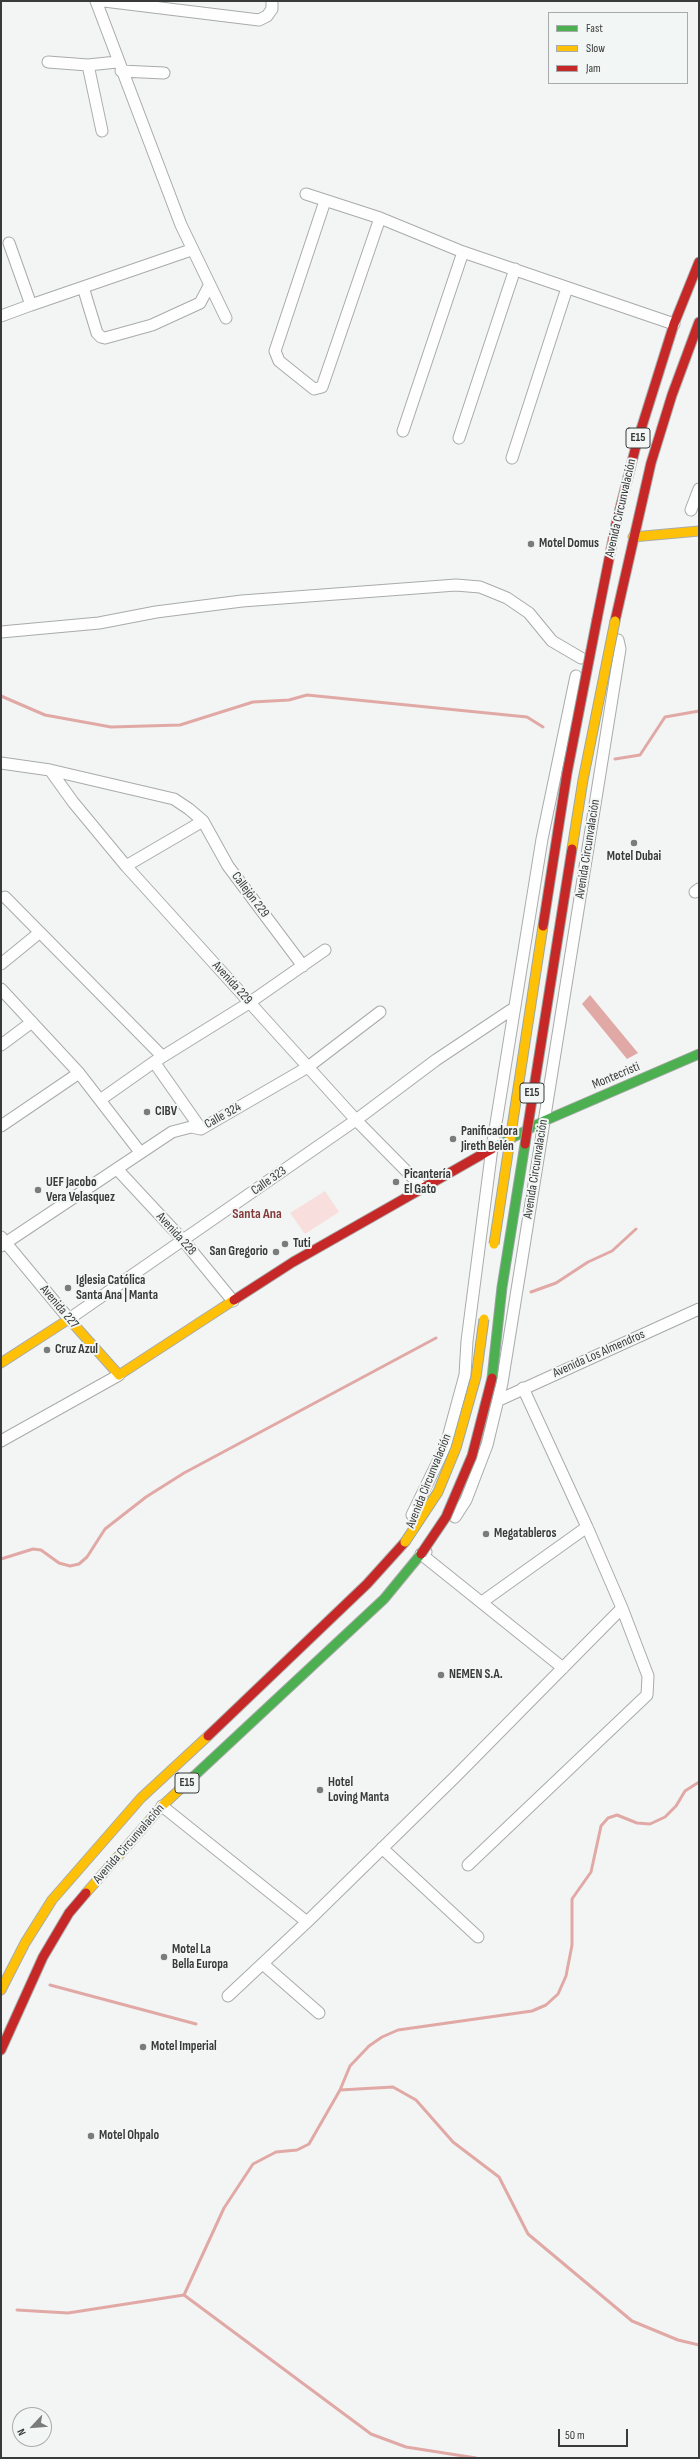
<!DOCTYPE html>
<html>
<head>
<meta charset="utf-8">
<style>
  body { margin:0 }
  #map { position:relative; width:700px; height:2459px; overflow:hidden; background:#f3f5f4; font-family:"Sofia Sans Condensed",sans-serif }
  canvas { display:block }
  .frame { position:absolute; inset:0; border:2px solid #393b3b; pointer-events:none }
  .legend { position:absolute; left:548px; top:12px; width:140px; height:72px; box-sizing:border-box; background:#f2f6f5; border:1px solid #a8abab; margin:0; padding:5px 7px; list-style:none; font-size:12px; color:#393b3b }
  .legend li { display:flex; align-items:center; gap:8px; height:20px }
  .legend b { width:20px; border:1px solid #a8abab }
  .north { position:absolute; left:12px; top:2407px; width:40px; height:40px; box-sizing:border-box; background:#f2f6f5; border:1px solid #a8abab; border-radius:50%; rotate:244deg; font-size:11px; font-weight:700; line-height:16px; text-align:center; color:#393b3b }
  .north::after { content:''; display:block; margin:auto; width:14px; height:18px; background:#7a7c7c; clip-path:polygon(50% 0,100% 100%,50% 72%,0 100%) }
  .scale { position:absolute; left:558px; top:2429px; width:70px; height:18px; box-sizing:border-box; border:2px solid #393b3b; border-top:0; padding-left:5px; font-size:12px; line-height:14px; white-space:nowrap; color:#393b3b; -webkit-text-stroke:3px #f2f6f5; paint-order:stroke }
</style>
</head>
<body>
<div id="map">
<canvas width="700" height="2459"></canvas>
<div class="frame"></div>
<ul class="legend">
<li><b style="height:5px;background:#4caf50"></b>Fast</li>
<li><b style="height:5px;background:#ffc107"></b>Slow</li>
<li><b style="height:5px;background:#c62828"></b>Jam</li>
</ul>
<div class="north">N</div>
<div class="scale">50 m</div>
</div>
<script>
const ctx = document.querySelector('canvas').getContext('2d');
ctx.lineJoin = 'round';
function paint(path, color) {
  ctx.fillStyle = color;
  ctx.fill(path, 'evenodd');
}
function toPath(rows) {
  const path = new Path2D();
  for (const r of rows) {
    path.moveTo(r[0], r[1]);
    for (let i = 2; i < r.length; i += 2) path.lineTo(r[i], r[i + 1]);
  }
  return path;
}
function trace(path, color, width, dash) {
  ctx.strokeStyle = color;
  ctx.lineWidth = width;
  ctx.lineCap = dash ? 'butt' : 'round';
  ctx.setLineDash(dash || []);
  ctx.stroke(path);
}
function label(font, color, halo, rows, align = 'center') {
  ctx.font = font + ' "Sofia Sans Condensed",sans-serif';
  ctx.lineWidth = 4;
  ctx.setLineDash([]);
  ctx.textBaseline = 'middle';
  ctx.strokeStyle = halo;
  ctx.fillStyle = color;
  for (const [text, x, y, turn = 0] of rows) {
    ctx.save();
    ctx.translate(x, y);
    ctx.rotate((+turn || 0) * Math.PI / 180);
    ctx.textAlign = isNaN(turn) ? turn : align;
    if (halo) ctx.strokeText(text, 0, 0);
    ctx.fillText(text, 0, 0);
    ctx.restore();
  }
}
paint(toPath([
  [325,1191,339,1212,305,1234,290,1213]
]), '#f8dedc');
paint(toPath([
  [590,995,638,1053,627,1059,582,1004]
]), '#e1a9a6');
trace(toPath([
  [1,696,45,715,111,727,180,725,253,702,289,700,307,695,527,717,543,727],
  [615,759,640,755,665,717,699,711],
  [531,1292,556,1283,588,1262,612,1251,636,1229],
  [1,1559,33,1549,41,1550,59,1563,70,1566,79,1564,87,1557,105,1529,146,1497,184,1473,436,1338],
  [50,1985,196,2024],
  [340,2090,393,2087,416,2100,453,2142,499,2177,528,2234,632,2321,678,2340,699,2345],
  [184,2295,224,2208,253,2164,276,2152,297,2150,309,2144,340,2090,350,2066,369,2046,382,2037,398,2030,532,2011,546,2005,558,1994,566,1976,572,1945,572,1899,591,1872,601,1826,608,1818,617,1815,637,1823,650,1824,665,1817,676,1806,685,1791,699,1782],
  [17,2310,68,2313,184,2295,371,2434,406,2447,476,2458]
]), '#e1a9a6', 3);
const street = toPath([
  [96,1,181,225,226,318],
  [104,1,259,20,267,16,272,9,272,1],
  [48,62,88,65,117,62],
  [88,65,102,131],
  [121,71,164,73],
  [306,194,380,218,463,252,674,324],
  [325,201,275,351,279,361,314,389,322,387,380,218],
  [9,243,31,305,191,250],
  [83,287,97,333,101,337,105,338,152,325,200,303,209,286],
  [1,316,31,305],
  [403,431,463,252],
  [459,438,515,269],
  [512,458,567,288],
  [691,510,699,489],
  [1,632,99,623,156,612,242,601,456,585,480,587,507,598,529,613,552,641,581,658],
  [1,763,50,770,174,799,189,809,203,821,228,866,303,966],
  [50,770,73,802,126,866,356,1120,423,1188],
  [126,866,203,821],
  [695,892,699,889],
  [5,897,162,1056],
  [1,964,39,933],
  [1,989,79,1073,140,1152],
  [1,1045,32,1022],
  [154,1062,201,1129],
  [100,1100,154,1062,249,1003,325,950],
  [1,1126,79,1073],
  [117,1169,182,1239,233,1301],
  [1,1237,69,1319,356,1120,436,1060,514,1008],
  [1,1246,172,1132,191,1127,201,1129,308,1067,380,1012],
  [499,1400,699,1309],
  [1,1441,119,1375],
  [412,1515,446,1445,465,1375,467,1341,492,1148,542,839,576,676],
  [455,1517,466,1500,487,1445,502,1383,620,649,618,640],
  [426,1552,421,1554,563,1668],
  [482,1602,587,1527],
  [162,1806,307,1922,456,1776,622,1608,587,1527,523,1388],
  [382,1848,478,1937],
  [468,1865,647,1695,648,1676,622,1608],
  [263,1964,319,2013],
  [228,1996,307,1922]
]);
const fast = toPath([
  [495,1147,544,1121,699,1054],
  [193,1777,384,1599,421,1554]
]);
const slow = toPath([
  [633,537,699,531],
  [1,1363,69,1319,119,1375,234,1300],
  [86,1893,162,1806,193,1777],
  [1,1990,25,1943,52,1900,141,1798,208,1736]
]);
const jam = toPath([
  [597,619,616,524,637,442,674,324,699,262],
  [615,621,651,463,672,395,699,322],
  [234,1300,293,1262,495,1147],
  [208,1736,367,1584,405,1542],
  [1,2050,43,1957,69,1913,86,1893]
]);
trace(street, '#a9abaa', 13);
trace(fast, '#a9abaa', 11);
trace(slow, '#a9abaa', 11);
trace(jam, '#a9abaa', 11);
trace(street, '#fdfefd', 11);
trace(fast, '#4caf50', 9);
trace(slow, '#ffc107', 9);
trace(jam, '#c62828', 9);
const fastBridge = toPath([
  [492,1378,502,1287,525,1144]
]);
const slowBridge = toPath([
  [572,849,583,780,615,621],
  [494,1244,543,926],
  [405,1542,438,1492,456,1448,476,1377,484,1319]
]);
const jamBridge = toPath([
  [543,926,567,773,597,619],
  [525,1144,572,849],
  [421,1554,446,1517,472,1456,492,1378]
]);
trace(fastBridge, '#99a6a4', 11, []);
trace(slowBridge, '#99a6a4', 11, []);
trace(jamBridge, '#99a6a4', 11, []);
trace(fastBridge, '#4caf50', 9);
trace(slowBridge, '#ffc107', 9);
trace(jamBridge, '#c62828', 9);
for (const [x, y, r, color] of [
  [531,544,4,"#7a7c7c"],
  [634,843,4,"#7a7c7c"],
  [147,1112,4,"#7a7c7c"],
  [453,1139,4,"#7a7c7c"],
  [396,1182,4,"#7a7c7c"],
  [38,1190,4,"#7a7c7c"],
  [285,1244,4,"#7a7c7c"],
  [276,1252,4,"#7a7c7c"],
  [68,1288,4,"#7a7c7c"],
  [47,1350,4,"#7a7c7c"],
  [486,1534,4,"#7a7c7c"],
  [441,1675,4,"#7a7c7c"],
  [320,1790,4,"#7a7c7c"],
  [164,1957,4,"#7a7c7c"],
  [143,2047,4,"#7a7c7c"],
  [91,2136,4,"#7a7c7c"]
]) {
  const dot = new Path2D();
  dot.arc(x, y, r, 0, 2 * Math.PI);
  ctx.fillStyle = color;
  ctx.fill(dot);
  trace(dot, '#f2f6f5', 1.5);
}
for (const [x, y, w] of [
  [638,438,24],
  [532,1093,24],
  [187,1783,24]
]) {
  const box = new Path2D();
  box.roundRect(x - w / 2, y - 10, w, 20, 3);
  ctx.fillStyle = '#f2f6f5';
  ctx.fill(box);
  trace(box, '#393b3b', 1);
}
label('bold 12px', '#393b3b', null, [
  ["E15",638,438],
  ["E15",532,1093],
  ["E15",187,1783]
]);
label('13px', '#393b3b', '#f2f6f5', [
  ["Avenida Circunvalación",621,508,-77],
  ["Avenida Circunvalación",588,849,-81],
  ["Callejón 229",250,895,53],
  ["Avenida 229",232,983,48],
  ["Montecristi",616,1076,-23],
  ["Calle 324",223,1116,-29],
  ["Avenida Circunvalación",536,1169,-81],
  ["Calle 323",269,1181,-35],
  ["Avenida 228",176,1234,48],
  ["Avenida 227",59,1307,50],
  ["Avenida Los Almendros",599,1354,-24],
  ["Avenida Circunvalación",429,1481,-68],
  ["Avenida Circunvalación",129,1844,-49]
]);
label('bold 13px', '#393b3b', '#f2f6f5', [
  ["Motel Domus",539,544],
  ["Motel Dubai",634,857,"center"],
  ["CIBV",155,1112],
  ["Panificadora",461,1132],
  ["Jireth Belén",461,1147],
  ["Picantería",404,1175],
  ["El Gato",404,1190],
  ["UEF Jacobo",46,1183],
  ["Vera Velasquez",46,1198],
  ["Tuti",293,1244],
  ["San Gregorio",268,1252,"right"],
  ["Iglesia Católica",76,1281],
  ["Santa Ana | Manta",76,1296],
  ["Cruz Azul",55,1350],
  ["Megatableros",494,1534],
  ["NEMEN S.A.",449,1675],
  ["Hotel",328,1783],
  ["Loving Manta",328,1798],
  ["Motel La",172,1950],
  ["Bella Europa",172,1965],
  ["Motel Imperial",151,2047],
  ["Motel Ohpalo",99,2136]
], 'left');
label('bold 14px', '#843b3a', '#f2f6f5', [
  ["Santa Ana",257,1214]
]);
</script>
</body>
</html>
